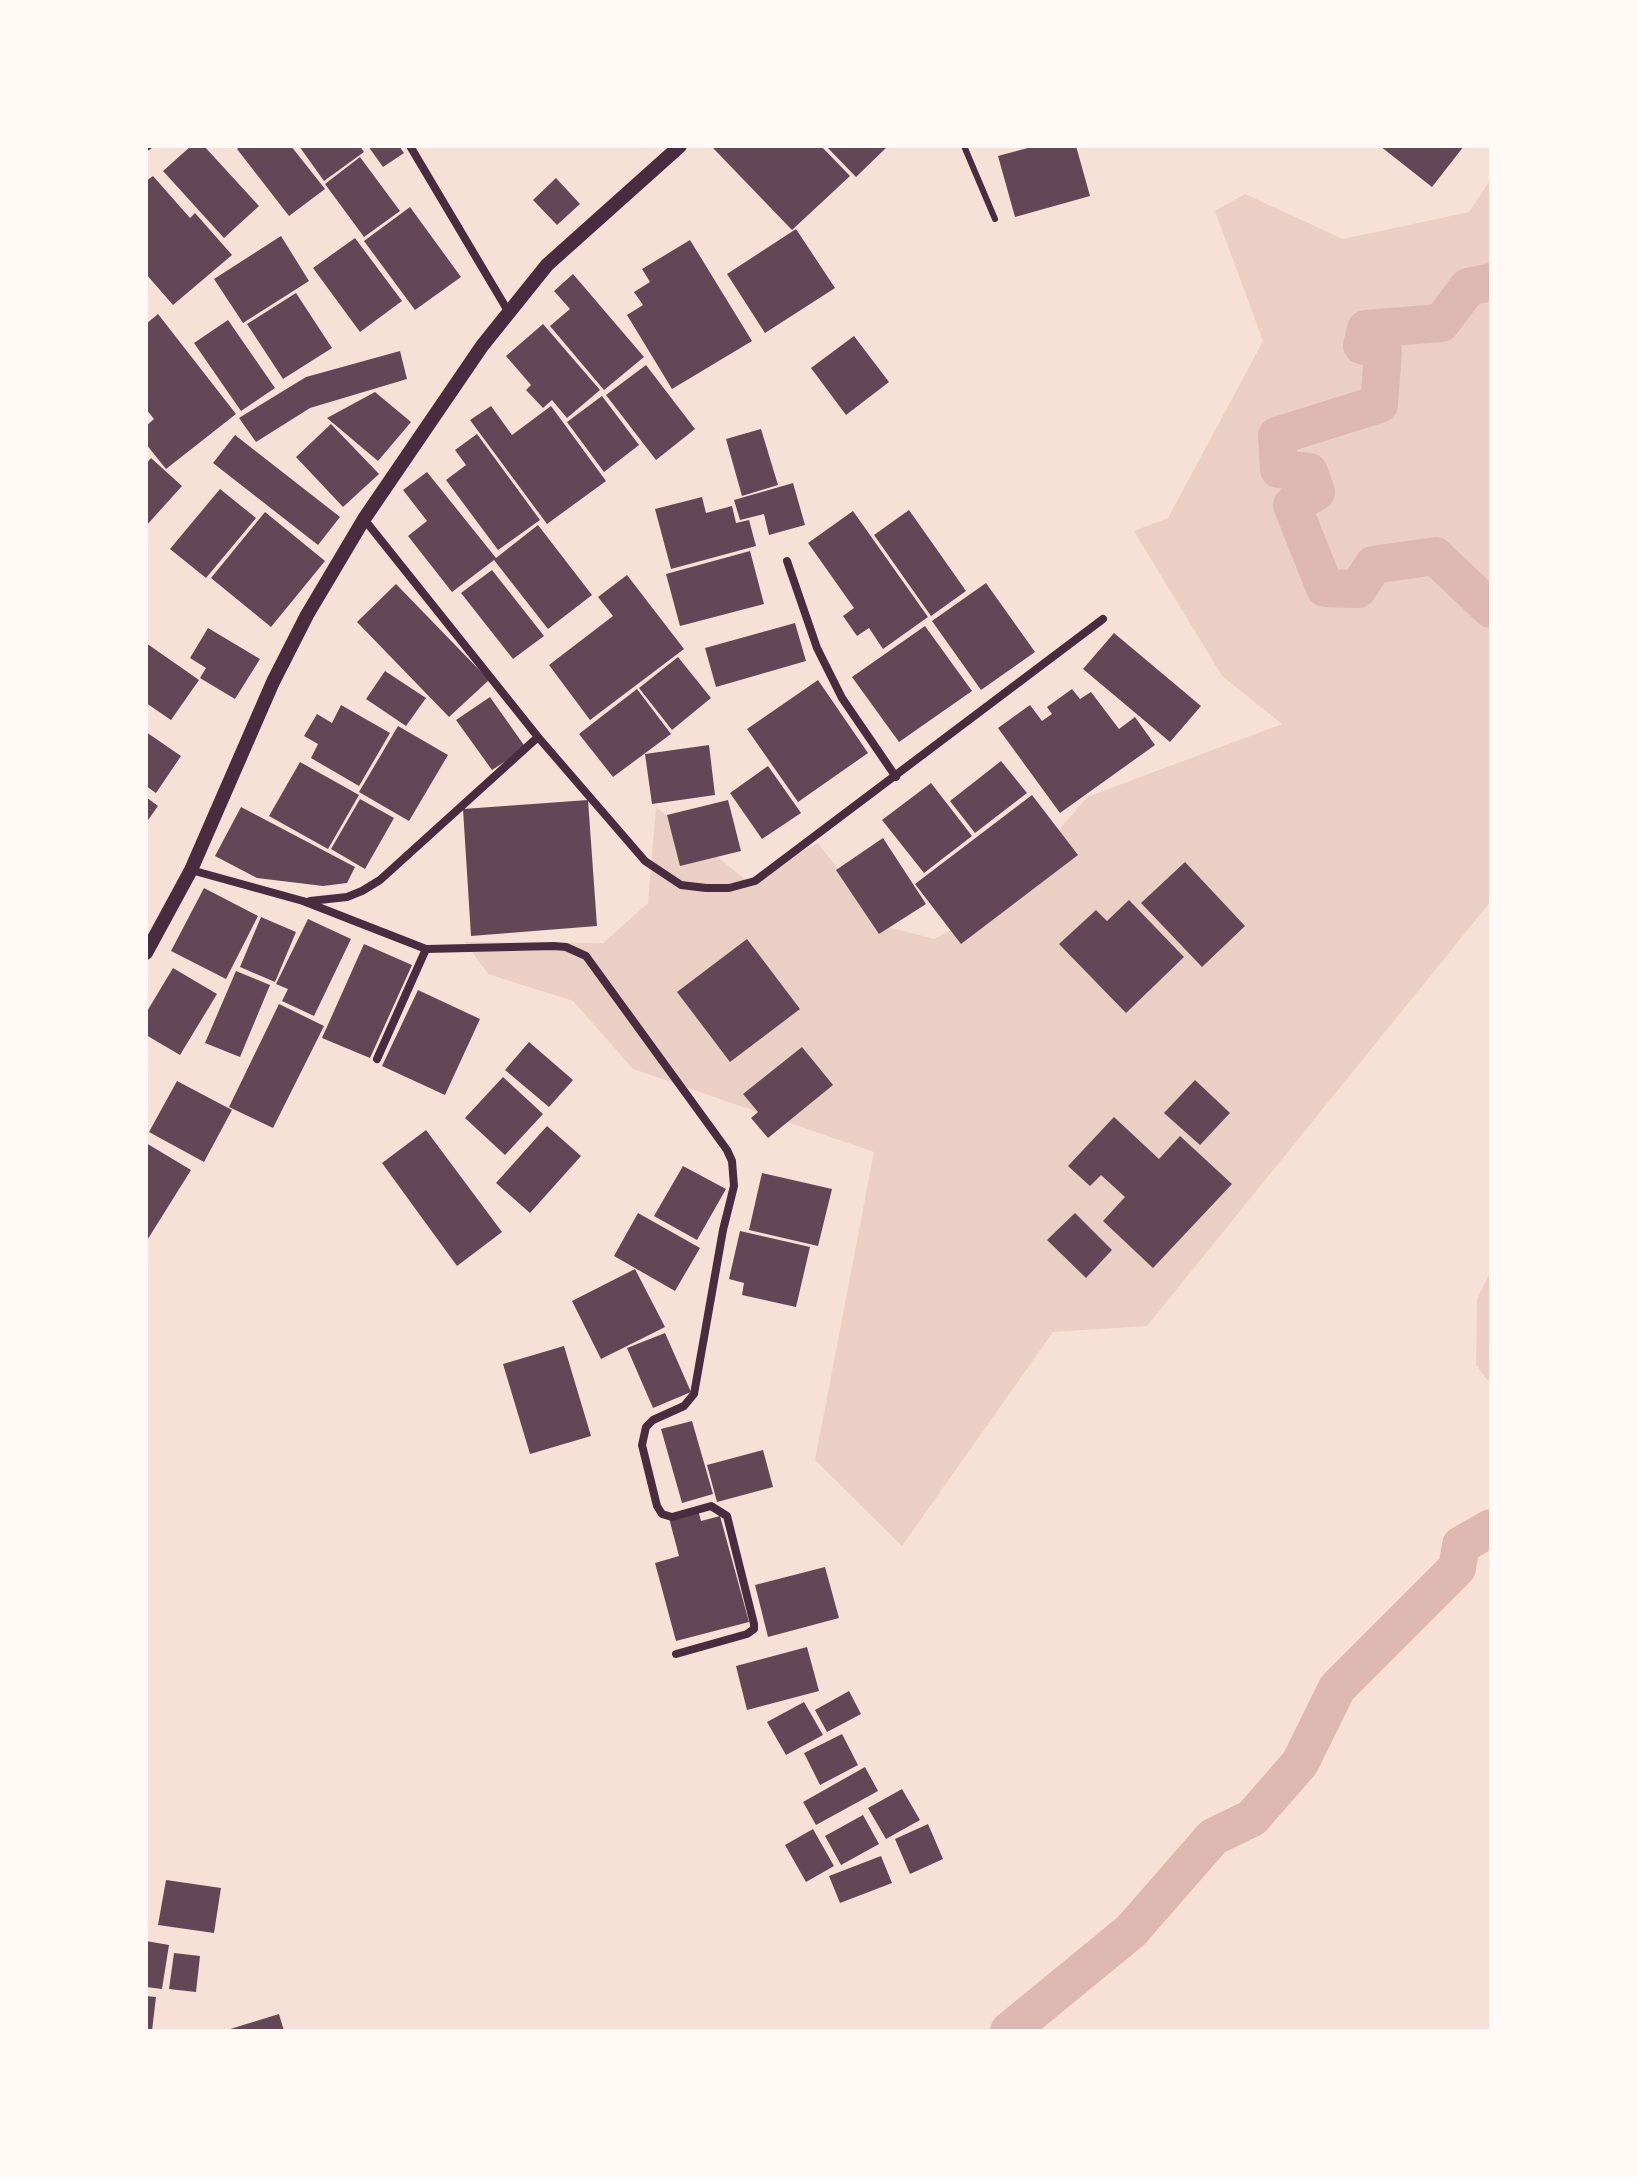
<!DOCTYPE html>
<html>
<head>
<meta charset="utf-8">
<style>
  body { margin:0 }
  #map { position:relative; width:1637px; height:2177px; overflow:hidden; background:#f7e1d7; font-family:Signika,sans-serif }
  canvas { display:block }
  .frame { position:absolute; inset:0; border:148px solid #fffaf5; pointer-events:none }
</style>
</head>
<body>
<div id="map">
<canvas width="1637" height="2177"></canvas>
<div class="frame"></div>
</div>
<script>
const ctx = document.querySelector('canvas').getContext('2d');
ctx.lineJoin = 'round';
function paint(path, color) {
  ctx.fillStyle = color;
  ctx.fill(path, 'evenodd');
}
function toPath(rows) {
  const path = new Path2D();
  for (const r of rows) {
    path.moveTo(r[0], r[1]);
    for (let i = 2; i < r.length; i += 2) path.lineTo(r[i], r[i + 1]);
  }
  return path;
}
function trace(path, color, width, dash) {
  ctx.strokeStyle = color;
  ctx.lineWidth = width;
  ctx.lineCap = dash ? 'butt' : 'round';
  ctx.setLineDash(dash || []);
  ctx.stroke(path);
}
paint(toPath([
  [1491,179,1491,901,1147,1326,1053,1332,902,1546,815,1460,874,1152,633,1069,573,1001,488,974,465,942,603,943,648,903,656,807,746,880,818,843,881,925,934,939,996,905,1087,797,1282,724,1222,676,1134,531,1168,518,1263,341,1215,211,1245,194,1343,239,1469,212],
  [1491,1270,1491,1385,1476,1365,1477,1299]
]), '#ebcfc5');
trace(toPath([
  [1491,282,1468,287,1441,323,1366,329,1362,345,1383,352,1379,404,1277,436,1279,469,1309,472,1316,492,1292,505,1325,588,1358,589,1373,565,1435,556,1491,609],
  [1009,2031,1131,1931,1213,1837,1252,1818,1300,1763,1337,1688,1457,1568,1461,1545,1491,1528]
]), '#dcb8b0', 38);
paint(toPath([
  [191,146,204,146,259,206,224,238,163,171],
  [241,146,291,146,325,189,289,216,237,149],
  [299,146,360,146,364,152,324,181],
  [368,146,399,146,404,153,383,167],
  [715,146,821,146,850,176,792,230,713,148],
  [826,146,888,146,856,177],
  [1035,146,1076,146,1090,196,1015,217,998,156],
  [1380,146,1464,146,1432,187],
  [360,157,400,211,364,237,325,184],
  [153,176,190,218,195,213,232,255,173,305,146,274,146,181],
  [556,178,580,204,557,225,533,200],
  [410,207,461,277,415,310,364,241],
  [796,229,835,288,765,333,727,274],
  [281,236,309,281,243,323,214,279],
  [355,238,402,301,360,332,313,268],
  [690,240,752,341,672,389,627,315,643,305,634,292,650,282,642,269],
  [573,274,644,357,604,390,550,326,570,309,554,291],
  [296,293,332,348,283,379,247,324],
  [158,314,236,414,166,469,146,444,146,426,154,419,146,409,146,324],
  [228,320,275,388,241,411,194,343],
  [543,324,600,390,567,418,552,400,543,408,526,390,531,385,506,356],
  [854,336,889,382,846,415,811,368],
  [400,351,407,379,310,408,256,442,239,418,306,377],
  [646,365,695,429,656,460,606,395],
  [375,392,411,422,378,461,327,418],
  [602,396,639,445,604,472,567,422],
  [491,406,512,435,551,406,606,481,547,524,470,420],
  [331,424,379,474,343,507,296,457],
  [761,429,778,485,742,496,726,439],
  [477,434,540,520,498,550,446,480,466,465,455,450],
  [235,435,340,517,318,545,213,463],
  [151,458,182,486,146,526,146,464],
  [427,472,496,558,538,525,592,595,548,629,494,560,452,592,408,536,427,521,403,490],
  [793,483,805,525,769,535,764,514,740,520,734,500],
  [220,489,256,518,206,578,170,549],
  [702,497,706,513,732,506,736,523,749,520,756,546,671,569,655,509],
  [909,510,966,591,931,616,874,535],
  [853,511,928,617,883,649,869,628,857,636,843,616,854,608,808,543],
  [265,512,325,561,271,627,211,578],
  [750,551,764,604,680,626,666,574],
  [492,570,544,636,513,659,461,593],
  [627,575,684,649,590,720,549,665,613,616,598,597],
  [986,583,1035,652,981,690,932,621],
  [396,584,489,680,449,717,357,622],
  [795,623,806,661,716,687,705,648],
  [925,626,972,691,899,742,852,677],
  [208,628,260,659,235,699,200,678,206,668,190,658],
  [1114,633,1201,706,1170,742,1083,669],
  [146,643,199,680,171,720,146,703],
  [678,657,711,698,672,730,639,688],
  [385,671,426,698,406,726,366,699],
  [818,680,868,753,798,802,747,729],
  [637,689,671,734,613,777,579,734],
  [1072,689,1080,699,1091,692,1119,729,1135,717,1155,745,1060,813,998,728,1030,705,1042,721,1052,714,1047,707],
  [490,697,526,748,492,770,456,720],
  [341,705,390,733,359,786,311,758,318,744,304,736,317,714,332,723],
  [398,726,448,755,409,821,359,792],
  [146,732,181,756,156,793,146,786],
  [709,745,715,795,652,804,645,754],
  [1001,761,1027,793,975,833,950,801],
  [300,762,359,795,328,849,269,816],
  [768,766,801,813,762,839,730,793],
  [931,783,972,836,924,873,882,820],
  [1032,795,1078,855,961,944,915,884],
  [146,797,158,806,146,823],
  [360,799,394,818,365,869,331,849],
  [588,800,597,926,471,936,463,809],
  [728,800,741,851,680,866,667,815],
  [241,807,355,867,347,883,323,886,257,878,215,856],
  [883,838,926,904,879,934,836,870],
  [1185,862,1245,926,1202,967,1141,903],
  [204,888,258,916,226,979,171,951],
  [1129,900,1184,957,1126,1013,1059,944,1096,910,1107,921],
  [261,917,296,932,275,982,240,967],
  [308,919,351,939,314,1016,282,1001,288,989,276,984],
  [747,939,800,1009,730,1062,677,992],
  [364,944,412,965,370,1058,322,1038],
  [173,968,217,994,180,1055,146,1035,146,1013],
  [236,971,270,985,240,1057,205,1043],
  [418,990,480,1019,445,1095,382,1066],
  [279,1004,324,1026,273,1128,229,1107],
  [529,1042,573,1080,549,1107,505,1070],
  [802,1047,833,1085,768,1138,751,1118,758,1112,743,1094],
  [503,1077,543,1114,505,1155,465,1118],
  [1195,1080,1230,1113,1200,1145,1164,1113],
  [177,1081,232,1110,204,1162,149,1132],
  [1114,1117,1159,1159,1180,1136,1232,1184,1153,1268,1103,1221,1125,1197,1101,1175,1090,1186,1068,1166],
  [547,1126,581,1156,530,1213,496,1183],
  [426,1130,502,1232,457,1266,382,1163],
  [146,1143,191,1170,146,1242],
  [683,1166,726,1189,697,1240,654,1216],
  [762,1173,832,1189,818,1246,749,1230],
  [638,1213,700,1248,675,1291,614,1256],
  [1075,1213,1112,1250,1086,1278,1047,1240],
  [740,1231,810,1247,796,1307,742,1295,744,1283,729,1279],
  [635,1269,665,1327,601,1359,572,1301],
  [665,1333,691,1392,653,1408,627,1348],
  [564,1346,591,1436,530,1454,503,1364],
  [692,1421,713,1494,682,1503,661,1429],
  [763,1450,773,1487,717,1502,707,1465],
  [698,1510,701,1521,720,1516,749,1622,676,1641,655,1563,679,1556,669,1518],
  [825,1567,839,1618,768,1637,755,1585],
  [807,1647,819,1691,747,1710,736,1666],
  [849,1691,861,1714,827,1732,815,1710],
  [804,1702,823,1735,786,1755,767,1722],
  [842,1734,858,1765,820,1785,804,1753],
  [865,1767,878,1791,816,1825,803,1802],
  [902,1789,920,1820,886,1839,868,1808],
  [863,1815,879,1844,841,1865,825,1836],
  [928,1824,943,1859,910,1874,895,1839],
  [813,1829,834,1866,806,1882,785,1845],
  [881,1856,892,1883,840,1903,829,1876],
  [166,1880,221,1888,214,1933,158,1925],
  [146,1941,169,1945,162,1989,146,1987],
  [174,1953,200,1956,196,1992,169,1989],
  [146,1996,156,1997,152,2031,146,2031],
  [279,2014,284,2031,227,2031,227,2030]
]), '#644757');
trace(toPath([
  [964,146,995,219]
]), '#4a2c40', 6);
trace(toPath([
  [410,146,508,311],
  [146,147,148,146],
  [364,519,538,737,645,861,681,885,706,888,729,888,755,881,1103,619],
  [787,561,817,648,842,698,896,777],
  [191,870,303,901,426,949,377,1059],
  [310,901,347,897,362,891,380,880,538,737],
  [426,949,554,946,566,947,586,956,727,1150,732,1161,734,1186,723,1230,694,1394,684,1406,653,1420,646,1427,642,1445,657,1506,662,1514,672,1517,711,1506,727,1516,754,1624,754,1629,747,1634,676,1654]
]), '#4a2c40', 8);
trace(toPath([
  [146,953,191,870,273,682,307,615,364,519,482,346,547,265,680,146]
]), '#4a2c40', 14);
</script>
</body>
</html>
